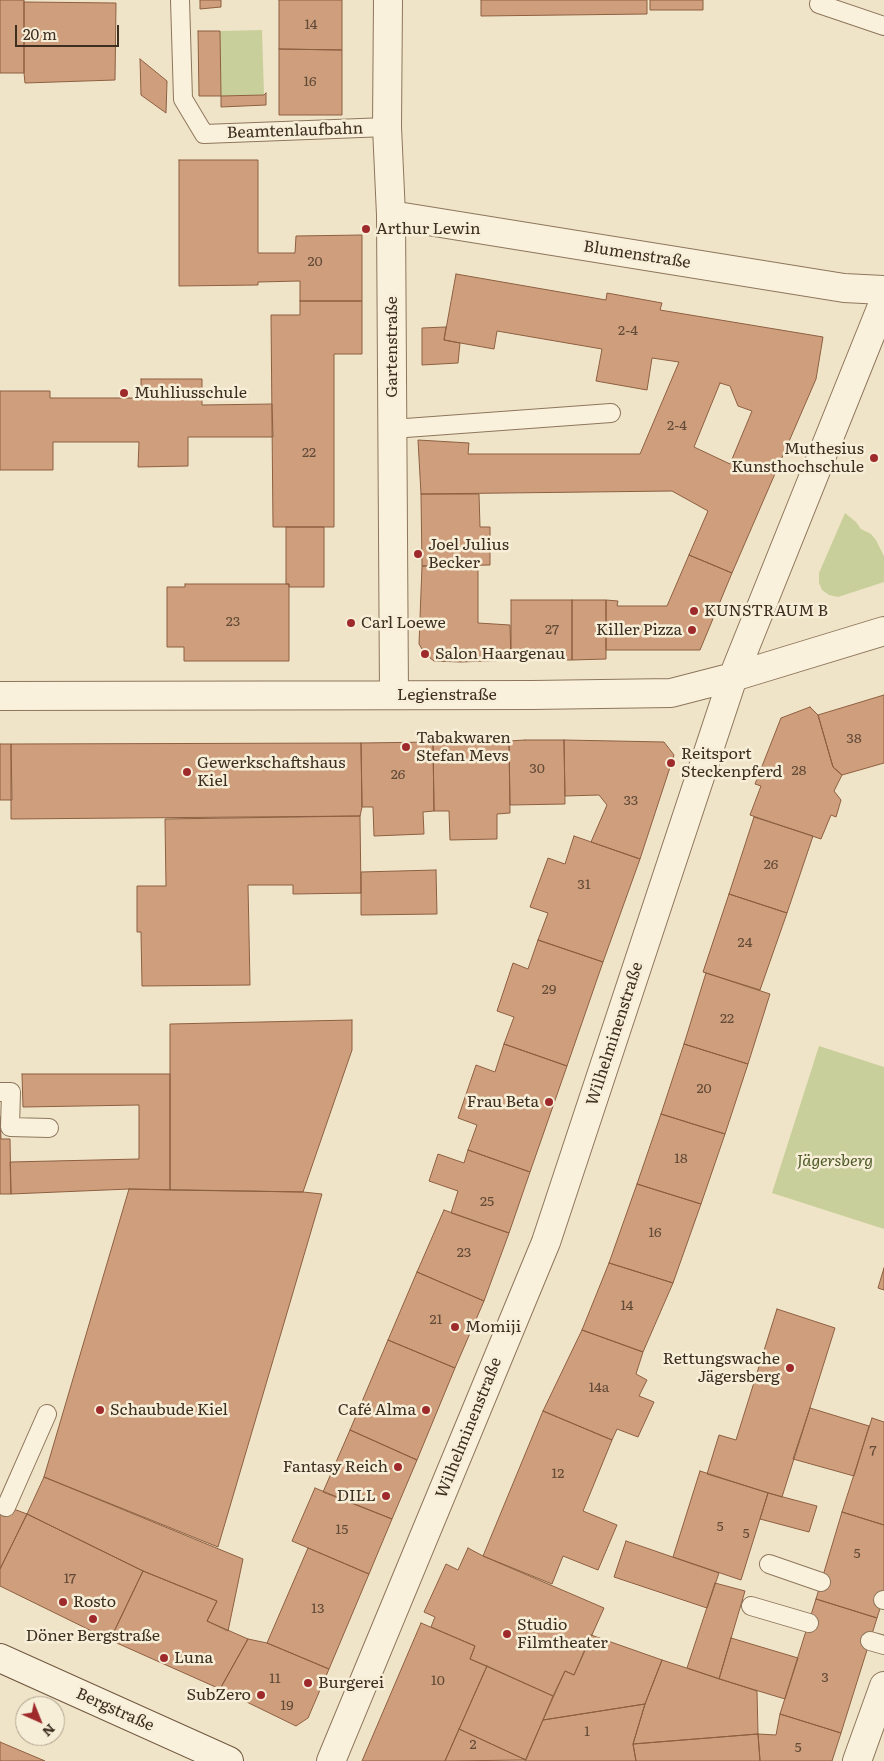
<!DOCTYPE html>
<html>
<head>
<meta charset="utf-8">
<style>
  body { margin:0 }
  #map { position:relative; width:884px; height:1761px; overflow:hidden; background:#f0e4c8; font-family:Literata,serif }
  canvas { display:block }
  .north { position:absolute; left:15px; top:1696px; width:50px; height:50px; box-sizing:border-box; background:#f7eed8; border:1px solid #ada18e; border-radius:50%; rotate:136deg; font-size:14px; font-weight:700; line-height:20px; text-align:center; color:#3d2e20 }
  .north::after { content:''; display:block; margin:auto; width:18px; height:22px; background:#9e2a2b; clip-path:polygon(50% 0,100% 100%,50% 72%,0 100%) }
  .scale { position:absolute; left:15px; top:25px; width:104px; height:22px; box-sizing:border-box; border:2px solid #3d2e20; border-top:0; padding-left:6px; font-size:15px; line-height:18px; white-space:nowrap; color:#3d2e20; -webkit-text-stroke:4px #f7eed8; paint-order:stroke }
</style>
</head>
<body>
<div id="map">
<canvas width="884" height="1761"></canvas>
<div class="north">N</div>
<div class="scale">20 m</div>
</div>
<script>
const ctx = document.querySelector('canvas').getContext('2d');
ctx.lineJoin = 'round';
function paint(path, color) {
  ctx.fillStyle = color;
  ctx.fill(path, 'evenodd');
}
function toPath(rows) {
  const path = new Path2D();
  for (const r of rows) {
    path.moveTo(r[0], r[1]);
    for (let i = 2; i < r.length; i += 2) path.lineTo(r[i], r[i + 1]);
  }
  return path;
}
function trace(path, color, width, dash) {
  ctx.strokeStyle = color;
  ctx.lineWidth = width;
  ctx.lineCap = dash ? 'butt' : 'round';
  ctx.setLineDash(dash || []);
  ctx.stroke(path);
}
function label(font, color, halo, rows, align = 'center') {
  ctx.font = font + ' Literata,serif';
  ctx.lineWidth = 5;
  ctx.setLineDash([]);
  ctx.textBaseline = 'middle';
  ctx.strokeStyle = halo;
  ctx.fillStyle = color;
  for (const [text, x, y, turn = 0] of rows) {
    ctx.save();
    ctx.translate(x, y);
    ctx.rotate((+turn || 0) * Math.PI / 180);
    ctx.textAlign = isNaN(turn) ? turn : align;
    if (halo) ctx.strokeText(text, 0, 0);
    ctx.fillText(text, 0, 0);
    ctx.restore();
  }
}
paint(toPath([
  [262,30,264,95,221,96,220,31],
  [845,513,856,522,861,529,871,534,876,540,884,556,884,582,838,597,829,595,822,590,819,583,819,573],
  [819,1046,884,1067,884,1229,772,1193]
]), '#c9cf9b');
const building = toPath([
  [0,0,24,0,24,73,0,73,0,0],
  [200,0,221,0,221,7,200,9,200,0],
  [279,0,342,0,342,50,279,49,279,0],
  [481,0,647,0,647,14,481,16,481,0],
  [650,0,703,0,703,10,650,10,650,0],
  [24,2,116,3,115,80,25,83,24,73,24,2],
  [198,31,220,31,221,96,199,96,198,31],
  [279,49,342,50,342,115,279,115,279,49],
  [140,59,167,81,166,113,141,95,140,59],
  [266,93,266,105,221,107,221,96,264,95,266,93],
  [179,160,258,160,258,253,295,253,296,236,362,235,362,301,300,301,300,281,258,282,258,285,179,286,179,160],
  [456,274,606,300,607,293,662,303,660,310,823,337,816,379,732,573,689,555,708,511,672,491,421,494,418,440,469,443,468,454,640,454,679,362,652,358,647,390,596,381,602,349,497,331,494,349,444,340,456,274],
  [720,383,730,386,738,406,752,411,730,464,694,447,720,383],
  [300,301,362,301,362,354,334,354,334,527,273,527,271,315,300,315,300,301],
  [446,327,444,340,460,343,458,363,422,365,422,328,446,327],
  [141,379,202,379,202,405,272,404,273,437,188,437,188,466,138,467,139,442,53,442,53,470,0,470,0,391,50,391,50,398,141,398,141,379],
  [421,494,479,494,480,527,490,527,490,565,422,566,421,494],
  [286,527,324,527,324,587,289,587,289,584,286,584,286,527],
  [689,555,732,573,700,650,606,650,606,600,618,601,617,606,667,606,689,555],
  [478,565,478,623,510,625,511,660,461,662,434,661,425,654,419,644,422,566,478,565],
  [185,584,289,584,289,661,184,661,184,647,167,647,167,587,185,587,185,584],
  [511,600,572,600,572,660,511,660,511,600],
  [572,600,606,600,606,659,572,660,572,600],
  [884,695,884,763,842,775,833,767,818,715,884,695],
  [810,707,818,715,833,767,842,775,834,791,841,800,836,817,831,815,821,839,750,815,761,786,755,784,781,718,810,707],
  [525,740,564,740,565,804,510,805,509,741,525,740],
  [564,740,664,742,674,755,640,859,591,842,607,805,599,795,565,796,564,740],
  [453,741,509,741,510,813,497,814,497,839,450,840,449,811,434,811,433,742,453,741],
  [433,742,434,811,423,812,424,834,374,836,373,807,362,807,361,743,433,742],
  [361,743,362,807,360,816,11,819,11,744,361,743],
  [0,744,11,744,12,800,0,800,0,744],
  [360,816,361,893,293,894,293,885,248,885,250,985,142,986,141,932,137,932,137,886,166,886,165,819,360,816],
  [754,817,813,836,787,913,729,894,754,817],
  [574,836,640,859,603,962,538,940,548,913,530,907,548,858,565,864,574,836],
  [436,870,437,914,361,915,361,872,436,870],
  [729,894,787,913,760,990,703,972,729,894],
  [538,940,603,962,567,1066,504,1044,514,1017,497,1011,513,963,528,969,538,940],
  [706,973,770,994,748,1064,684,1044,706,973],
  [352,1020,352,1050,303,1192,170,1190,170,1024,352,1020],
  [504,1044,567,1066,530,1172,468,1150,477,1125,458,1118,476,1065,495,1072,504,1044],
  [684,1044,748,1064,725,1134,661,1114,684,1044],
  [22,1074,170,1074,170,1190,129,1189,11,1194,10,1162,139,1159,139,1105,23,1107,22,1074],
  [661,1114,725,1134,701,1204,637,1184,661,1114],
  [0,1117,1,1139,10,1139,11,1194,0,1194,0,1117],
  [468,1150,530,1172,509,1233,451,1213,458,1191,429,1181,438,1154,464,1163,468,1150],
  [637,1184,701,1204,673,1283,609,1263,637,1184],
  [129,1189,303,1192,322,1194,218,1547,44,1477,129,1189],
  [444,1210,509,1233,484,1301,417,1272,444,1210],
  [609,1263,673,1283,643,1352,582,1330,609,1263],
  [884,1268,884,1290,878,1288,884,1268],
  [417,1272,484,1301,455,1368,388,1340,417,1272],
  [777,1309,835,1328,782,1497,707,1474,719,1435,736,1440,777,1309],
  [582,1330,643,1352,636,1374,647,1380,639,1396,654,1402,638,1437,617,1429,612,1440,543,1411,582,1330],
  [388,1340,455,1368,417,1460,350,1430,388,1340],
  [810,1408,869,1426,854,1476,793,1459,810,1408],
  [543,1411,612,1440,583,1511,617,1525,598,1570,563,1556,552,1584,483,1556,543,1411],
  [872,1418,884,1422,884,1525,842,1512,872,1418],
  [350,1430,417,1460,392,1519,323,1492,350,1430],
  [700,1471,768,1493,741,1580,673,1557,700,1471],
  [44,1477,243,1559,228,1631,207,1621,217,1601,143,1571,27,1514,44,1477],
  [315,1488,392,1519,369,1574,292,1541,315,1488],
  [768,1493,817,1506,809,1532,760,1519,768,1493],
  [0,1504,27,1514,0,1569,0,1504],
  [842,1512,884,1525,884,1596,877,1618,816,1599,842,1512],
  [27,1514,143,1571,110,1640,0,1586,0,1569,27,1514],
  [626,1541,719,1573,707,1608,614,1577,626,1541],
  [308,1548,369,1574,329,1669,267,1643,308,1548],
  [468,1548,483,1556,604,1608,574,1675,565,1671,553,1696,470,1659,475,1646,431,1627,435,1617,424,1612,446,1564,458,1570,468,1548],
  [143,1571,217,1601,207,1621,248,1639,220,1689,110,1640,143,1571],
  [715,1583,745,1591,719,1679,687,1668,715,1583],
  [816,1599,877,1618,841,1733,780,1714,816,1599],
  [421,1623,475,1646,470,1659,487,1666,445,1761,362,1761,421,1623],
  [591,1635,662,1660,645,1704,543,1720,565,1671,574,1675,591,1635],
  [731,1638,798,1658,785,1699,719,1679,731,1638],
  [248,1639,267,1643,329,1669,308,1718,296,1726,220,1689,248,1639],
  [662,1660,757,1691,758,1734,633,1744,645,1704,662,1660],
  [487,1666,553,1696,526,1760,459,1729,487,1666],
  [645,1704,633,1744,636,1761,525,1761,543,1720,645,1704],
  [780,1714,841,1733,832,1761,760,1761,758,1734,776,1735,780,1714],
  [459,1729,526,1760,445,1761,459,1729],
  [758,1734,760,1761,636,1761,633,1744,758,1734],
  [0,1742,45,1761,0,1761,0,1742]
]);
paint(building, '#cf9f7d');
trace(building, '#8d5f41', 1);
const lane = toPath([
  [180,0,183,99,204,134,387,127],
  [819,4,884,26],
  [392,429,611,413],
  [0,1092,11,1092,10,1127,49,1128],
  [6,1507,47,1414],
  [769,1564,821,1582],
  [883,1600,884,1600],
  [751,1606,809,1623],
  [870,1641,884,1645]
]);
const street = toPath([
  [388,0,387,127,391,215,394,695],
  [391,215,844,288,884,290],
  [0,696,532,695,671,693,733,677,884,631],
  [331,1761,546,1242,733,677,884,301],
  [857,1761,884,1686]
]);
const secondary = toPath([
  [0,1658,229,1761]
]);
trace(lane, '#8d765c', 20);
trace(street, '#8d765c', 30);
trace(secondary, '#6f573f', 30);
trace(lane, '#faf1dc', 18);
trace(street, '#faf1dc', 28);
trace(secondary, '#faf1dc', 28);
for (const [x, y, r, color] of [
  [366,229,5,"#9e2a2b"],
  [124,393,5,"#9e2a2b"],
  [874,458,5,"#9e2a2b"],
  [418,554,5,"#9e2a2b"],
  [694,611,5,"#9e2a2b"],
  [351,623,5,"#9e2a2b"],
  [692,630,5,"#9e2a2b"],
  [425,654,5,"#9e2a2b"],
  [406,747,5,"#9e2a2b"],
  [671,763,5,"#9e2a2b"],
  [187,772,5,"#9e2a2b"],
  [549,1102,5,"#9e2a2b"],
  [455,1327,5,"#9e2a2b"],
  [790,1368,5,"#9e2a2b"],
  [100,1410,5,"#9e2a2b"],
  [426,1410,5,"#9e2a2b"],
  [398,1467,5,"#9e2a2b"],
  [386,1496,5,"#9e2a2b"],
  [63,1602,5,"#9e2a2b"],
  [93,1619,5,"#9e2a2b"],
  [507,1634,5,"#9e2a2b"],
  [164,1658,5,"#9e2a2b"],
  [308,1683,5,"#9e2a2b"],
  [261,1695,5,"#9e2a2b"]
]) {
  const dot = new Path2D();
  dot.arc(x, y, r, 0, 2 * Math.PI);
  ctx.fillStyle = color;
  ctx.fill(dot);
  trace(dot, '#f7eed8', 2);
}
label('14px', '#624a37', null, [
  ["14",311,25],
  ["16",310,82],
  ["20",315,262],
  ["2-4",628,331],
  ["2-4",677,426],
  ["22",309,453],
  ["23",233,622],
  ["27",552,630],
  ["38",854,739],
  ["30",537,769],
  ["28",799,771],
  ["26",398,775],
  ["33",631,801],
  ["26",771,865],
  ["31",584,885],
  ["24",745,943],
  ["29",549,990],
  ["22",727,1019],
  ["20",704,1089],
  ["18",681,1159],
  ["25",487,1202],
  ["16",655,1233],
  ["23",464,1253],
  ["14",627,1306],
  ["21",436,1320],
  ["14a",599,1388],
  ["7",873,1451],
  ["12",558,1474],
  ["5",720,1527],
  ["15",342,1530],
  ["5",746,1534],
  ["5",857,1554],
  ["17",70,1579],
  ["13",318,1609],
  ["3",825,1678],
  ["11",275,1679],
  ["10",438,1681],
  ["19",287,1706],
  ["1",587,1732],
  ["2",473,1745],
  ["5",798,1748]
]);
label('16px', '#3d2e20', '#f7eed8', [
  ["Beamtenlaufbahn",295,131,-2],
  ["Blumenstraße",637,255,9],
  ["Gartenstraße",392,347,-90],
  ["Legienstraße",447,695],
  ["Wilhelminenstraße",615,1034,-72],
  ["Wilhelminenstraße",469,1428,-68],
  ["Bergstraße",115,1710,24]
]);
label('16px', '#3d2e20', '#f7eed8', [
  ["Arthur Lewin",376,229],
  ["Muhliusschule",134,393],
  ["Muthesius",864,449,"right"],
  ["Kunsthochschule",864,467,"right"],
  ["Joel Julius",428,545],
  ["Becker",428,563],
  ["KUNSTRAUM B",704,611],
  ["Carl Loewe",361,623],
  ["Killer Pizza",682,630,"right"],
  ["Salon Haargenau",435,654],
  ["Tabakwaren",416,738],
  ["Stefan Mevs",416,756],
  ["Reitsport",681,754],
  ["Steckenpferd",681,772],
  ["Gewerkschaftshaus",197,763],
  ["Kiel",197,781],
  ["Frau Beta",539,1102,"right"],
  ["Momiji",465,1327],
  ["Rettungswache",780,1359,"right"],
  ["Jägersberg",780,1377,"right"],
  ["Schaubude Kiel",110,1410],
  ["Café Alma",416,1410,"right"],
  ["Fantasy Reich",388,1467,"right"],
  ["DILL",376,1496,"right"],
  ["Rosto",73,1602],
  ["Studio",517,1625],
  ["Filmtheater",517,1643],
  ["Döner Bergstraße",93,1636,"center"],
  ["Luna",174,1658],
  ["Burgerei",318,1683],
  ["SubZero",251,1695,"right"]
], 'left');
label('italic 16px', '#4d5a26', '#f7eed8', [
  ["Jägersberg",835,1161]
]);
</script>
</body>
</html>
